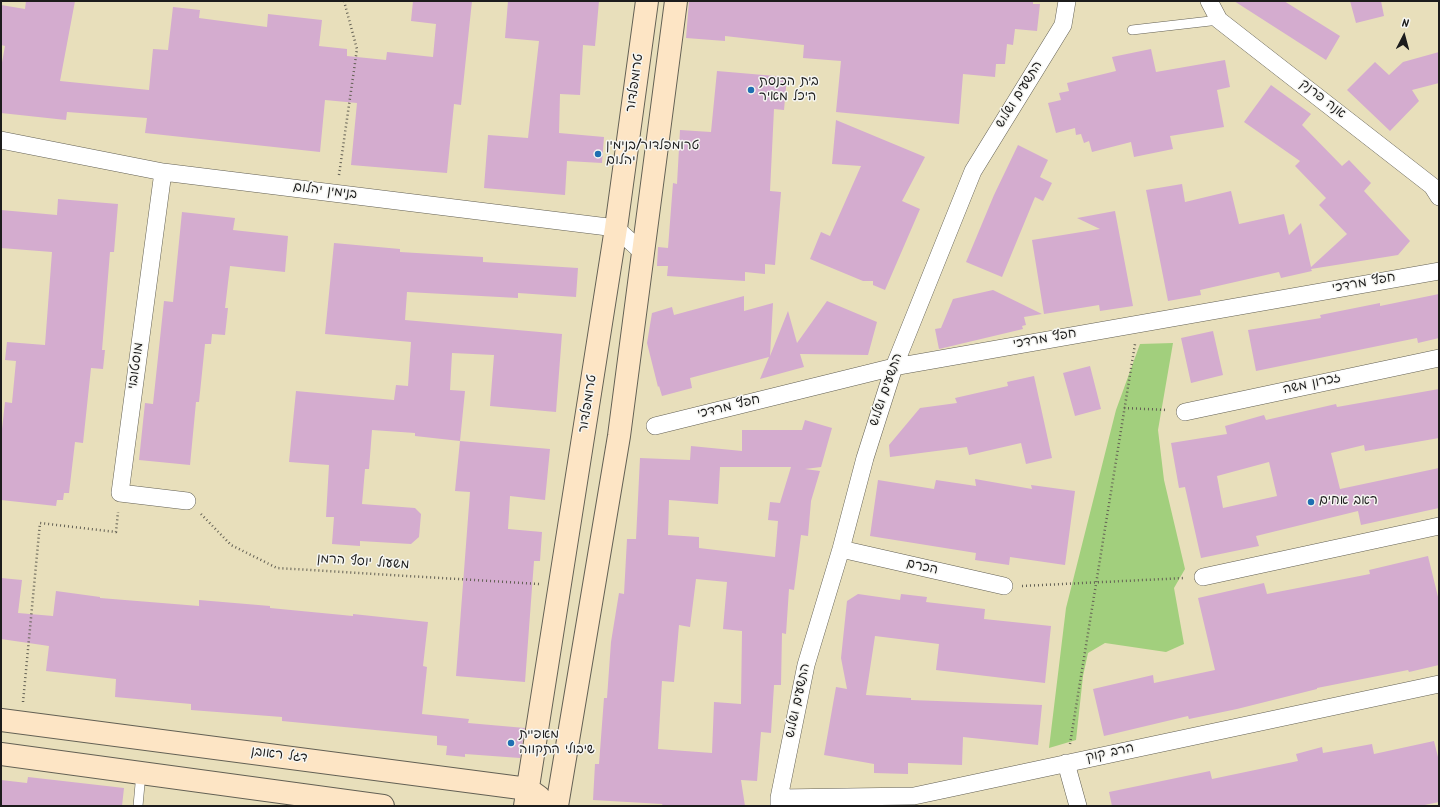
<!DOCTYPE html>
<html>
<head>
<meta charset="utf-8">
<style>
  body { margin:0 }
  #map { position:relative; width:1440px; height:807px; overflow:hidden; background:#e8dfbb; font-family:Kalam,sans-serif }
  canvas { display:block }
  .frame { position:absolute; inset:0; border:2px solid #1c1c1c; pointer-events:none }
  .north { position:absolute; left:1384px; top:16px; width:40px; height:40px; -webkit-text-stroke:3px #f6f6f2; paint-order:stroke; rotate:6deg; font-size:11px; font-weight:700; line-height:16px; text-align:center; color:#1c1c1c }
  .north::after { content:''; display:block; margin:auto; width:14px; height:18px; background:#1c1c1c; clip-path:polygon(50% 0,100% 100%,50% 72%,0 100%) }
</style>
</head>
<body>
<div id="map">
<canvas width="1440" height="807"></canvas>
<div class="frame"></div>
<div class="north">N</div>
</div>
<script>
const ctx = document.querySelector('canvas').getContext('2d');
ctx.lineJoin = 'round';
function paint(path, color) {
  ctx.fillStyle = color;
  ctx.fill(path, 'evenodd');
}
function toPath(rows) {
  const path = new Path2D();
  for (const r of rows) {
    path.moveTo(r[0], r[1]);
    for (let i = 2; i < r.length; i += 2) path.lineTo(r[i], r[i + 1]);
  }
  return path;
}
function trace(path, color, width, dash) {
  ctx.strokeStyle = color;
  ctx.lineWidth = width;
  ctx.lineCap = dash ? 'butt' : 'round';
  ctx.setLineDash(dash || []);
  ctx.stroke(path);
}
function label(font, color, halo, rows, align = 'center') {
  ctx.font = font + ' Kalam,"Playpen Sans Hebrew",sans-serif';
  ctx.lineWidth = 3;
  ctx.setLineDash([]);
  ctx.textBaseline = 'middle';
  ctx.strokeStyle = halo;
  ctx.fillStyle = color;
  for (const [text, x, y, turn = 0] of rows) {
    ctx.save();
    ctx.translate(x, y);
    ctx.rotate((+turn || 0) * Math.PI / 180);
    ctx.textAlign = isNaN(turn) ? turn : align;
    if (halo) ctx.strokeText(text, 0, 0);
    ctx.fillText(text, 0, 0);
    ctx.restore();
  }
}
paint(toPath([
  [1173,343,1158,430,1164,480,1185,569,1174,588,1184,644,1166,652,1105,643,1088,653,1083,676,1076,740,1049,748,1066,608,1116,410,1140,344]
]), '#a2cf7d');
paint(toPath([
  [26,1,75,1,60,81,149,90,153,49,168,50,173,7,200,10,199,18,267,27,268,14,322,20,319,46,347,49,347,56,386,60,387,52,433,57,436,24,411,21,413,1,472,1,461,105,454,104,447,173,351,165,357,103,325,100,320,152,145,133,147,118,67,112,66,120,1,113,1,68,5,46,1,45,1,5,25,9],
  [508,1,599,1,595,46,583,45,580,95,560,94,559,133,604,137,602,163,567,161,565,195,484,188,488,135,528,138,539,41,505,38],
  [689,1,1033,1,1033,4,1040,4,1037,31,1015,29,1013,45,1007,44,1005,64,996,64,995,77,963,74,959,124,836,112,841,61,803,58,804,45,725,36,725,41,686,38],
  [1234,1,1284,1,1340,36,1326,60],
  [1350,1,1381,1,1384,16,1356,23],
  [1151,49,1156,72,1225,60,1230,87,1217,90,1224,127,1170,136,1173,149,1134,157,1131,142,1092,152,1089,141,1084,143,1081,134,1076,135,1075,128,1056,133,1048,103,1061,100,1059,93,1069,91,1067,83,1116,71,1112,57],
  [1439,52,1439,83,1412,90,1419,101,1390,131,1347,90,1375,62,1389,75,1403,62],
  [717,71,787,77,784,110,774,109,770,191,781,192,775,265,765,264,765,274,745,272,745,281,667,276,668,266,657,266,658,247,668,248,673,183,677,184,680,130,711,132],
  [1271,85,1311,114,1302,125,1342,166,1349,160,1371,183,1364,191,1410,241,1398,255,1311,269,1312,271,1281,278,1279,272,1200,290,1201,295,1168,301,1146,190,1182,184,1185,202,1231,191,1239,224,1284,214,1289,235,1301,223,1311,267,1347,234,1319,205,1326,198,1295,166,1300,161,1244,122],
  [836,120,925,157,902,201,920,209,885,290,873,285,873,281,863,281,810,259,821,232,830,236,861,166,832,164],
  [1018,145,1048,160,1040,177,1052,183,1043,201,1035,197,1002,277,966,262,994,195],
  [58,199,118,204,114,252,110,252,102,350,105,350,103,369,91,368,83,443,75,442,69,493,64,493,63,500,57,500,56,506,1,500,1,438,5,402,12,403,16,361,5,360,7,342,45,345,52,252,1,248,1,210,57,215],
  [1115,211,1133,306,1100,311,1099,305,1044,314,1032,240,1100,229,1077,218],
  [182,212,235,218,233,230,288,236,285,272,230,266,225,308,228,308,225,335,212,334,211,344,205,344,199,402,196,402,190,465,139,460,145,403,153,404,164,301,173,302],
  [334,243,400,249,400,252,483,257,483,262,578,268,576,297,518,293,518,298,407,292,405,320,562,334,556,412,490,406,494,355,452,353,450,390,465,391,460,441,415,436,415,433,372,430,369,469,365,469,362,504,415,508,421,514,419,537,411,544,360,541,360,546,332,544,334,517,326,517,329,465,289,462,296,391,394,400,396,385,408,386,411,342,325,334],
  [993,290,1042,314,1024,317,1026,325,1022,326,1023,329,939,349,935,329,941,328,953,299],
  [1439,294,1439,338,1418,343,1417,338,1256,371,1248,330,1321,318,1320,315,1380,303,1380,306],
  [744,296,744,311,773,303,770,356,788,311,797,343,827,301,877,322,868,355,800,354,804,367,760,379,769,357,690,378,692,388,662,396,659,386,658,387,647,343,652,313,672,307,674,315],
  [1213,331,1223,375,1191,383,1181,338],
  [1090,366,1101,409,1075,416,1063,373],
  [1034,376,1052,458,1026,464,1021,443,969,455,967,447,890,457,889,445,920,408,957,403,955,398,1008,386,1007,382],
  [1439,389,1439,438,1365,451,1364,445,1331,453,1340,489,1439,468,1439,508,1361,525,1358,511,1256,536,1259,546,1201,558,1185,487,1179,488,1171,443,1227,434,1225,426,1264,415,1266,420,1336,404,1337,407],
  [1269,462,1277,496,1223,508,1217,476],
  [805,420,832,428,821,467,805,469,820,471,811,501,808,536,801,535,794,590,789,589,786,634,782,633,781,685,774,685,771,733,761,732,757,781,741,780,745,806,663,806,662,804,593,800,595,764,599,764,604,698,607,698,611,642,619,593,624,594,627,539,636,539,640,458,690,460,691,446,742,451,742,430,802,430],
  [720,467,791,467,780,503,770,502,768,520,778,521,775,557,699,548,699,537,668,535,669,500,718,504],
  [696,579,727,582,723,629,742,631,741,704,714,702,712,753,658,749,662,681,674,682,679,625,690,627],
  [460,441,550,449,545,500,510,496,508,529,542,532,540,561,534,561,525,682,456,676,470,492,455,491],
  [975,479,1032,489,1031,485,1075,491,1065,565,1010,557,1009,565,975,560,976,553,870,536,878,480,934,489,936,480,976,486],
  [1428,556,1439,601,1439,665,1409,672,1408,670,1317,688,1317,689,1237,709,1189,719,1188,716,1104,736,1093,689,1153,675,1154,683,1215,670,1198,598,1264,583,1267,594,1370,574,1369,570],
  [1,578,22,580,18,613,53,616,56,591,100,597,100,598,199,606,199,600,270,606,270,608,353,616,353,614,428,622,423,666,427,667,422,714,469,719,468,723,525,728,520,758,465,754,465,757,446,755,447,746,437,745,437,736,282,721,282,717,191,710,191,704,115,697,116,679,46,671,49,646,1,639],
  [858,594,900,600,901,594,927,597,926,602,985,609,984,619,1051,626,1045,683,936,670,939,644,875,636,866,695,911,698,911,700,1042,705,1038,745,963,737,962,765,908,763,908,774,874,773,874,764,824,755,836,687,847,689,841,658,847,601],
  [1434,741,1439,761,1439,802,1420,806,1112,806,1109,792,1210,771,1212,779,1298,761,1296,754,1322,747,1323,753,1372,744,1374,754],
  [28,777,124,788,122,806,1,806,1,780,27,783]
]), '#d4accf');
const lane = toPath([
  [1132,30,1219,20],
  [138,806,141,773]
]);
const street = toPath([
  [1209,1,1219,20,1432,186,1439,197],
  [1,140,163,172,616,228,642,252],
  [163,172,120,493,187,501],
  [1185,412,1439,358],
  [655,426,894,367,1439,271],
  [841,549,1004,586],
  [1203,577,1439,526],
  [1066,763,1078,806],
  [779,798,914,796,1439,684],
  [779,806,779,798,806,665,841,549,865,458,894,367,973,171,1063,25,1067,1]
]);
const secondary = toPath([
  [1,720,528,789,539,797],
  [1,754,383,806],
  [525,806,616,228,647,1],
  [557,806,619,436,676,1]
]);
trace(lane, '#636054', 10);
trace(street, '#636054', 18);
trace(secondary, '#636054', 24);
trace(toPath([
  [339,175,357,49,344,1],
  [1124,408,1167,410],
  [201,514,231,545,277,568,539,584],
  [1022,586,1185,578],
  [23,702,40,523,116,532,118,512],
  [1070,744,1135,344]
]), '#636054', 2.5, [1, 3]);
trace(lane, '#fff', 9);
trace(street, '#fff', 17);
trace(secondary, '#fde5c5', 22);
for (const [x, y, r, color] of [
  [751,90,4,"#1f6fb2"],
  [598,154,4,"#1f6fb2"],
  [1311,502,4,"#1f6fb2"],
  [511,743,4,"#1f6fb2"]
]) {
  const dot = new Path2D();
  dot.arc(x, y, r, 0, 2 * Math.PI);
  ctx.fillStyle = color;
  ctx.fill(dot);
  trace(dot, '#f6f6f2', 1.5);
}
label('13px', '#1c1c1c', '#f6f6f2', [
  ["טרומפלדור",636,83,-82],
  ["התשעים ושלוש",1020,95,-58],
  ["אנה פרנק",1322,100,38],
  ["בנימין יהלום",325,192,7],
  ["חפץ מרדכי",1364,284,-10],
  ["חפץ מרדכי",1045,340,-10],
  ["מוסטובוי",137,366,-82],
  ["זכרון משה",1312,385,-12],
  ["התשעים ושלוש",887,390,-71],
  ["טרומפלדור",589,404,-81],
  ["חפץ מרדכי",729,408,-14],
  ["משעול יוסף הרמן",363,563,4],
  ["הכרם",922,568,13],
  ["התשעים ושלוש",799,701,-78],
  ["הרב קוק",1110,754,-12],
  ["דגל ראובן",279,756,7]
]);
label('13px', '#1c1c1c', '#f6f6f2', [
  ["בית הכנסת",759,83],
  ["היכל מאיר",759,98],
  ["טרומפלדור/בנימין",606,147],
  ["יהלום",606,162],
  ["ראב אחים",1319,502],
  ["מאפיית",519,736],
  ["שיבולי התקווה",519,751]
], 'left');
</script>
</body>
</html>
